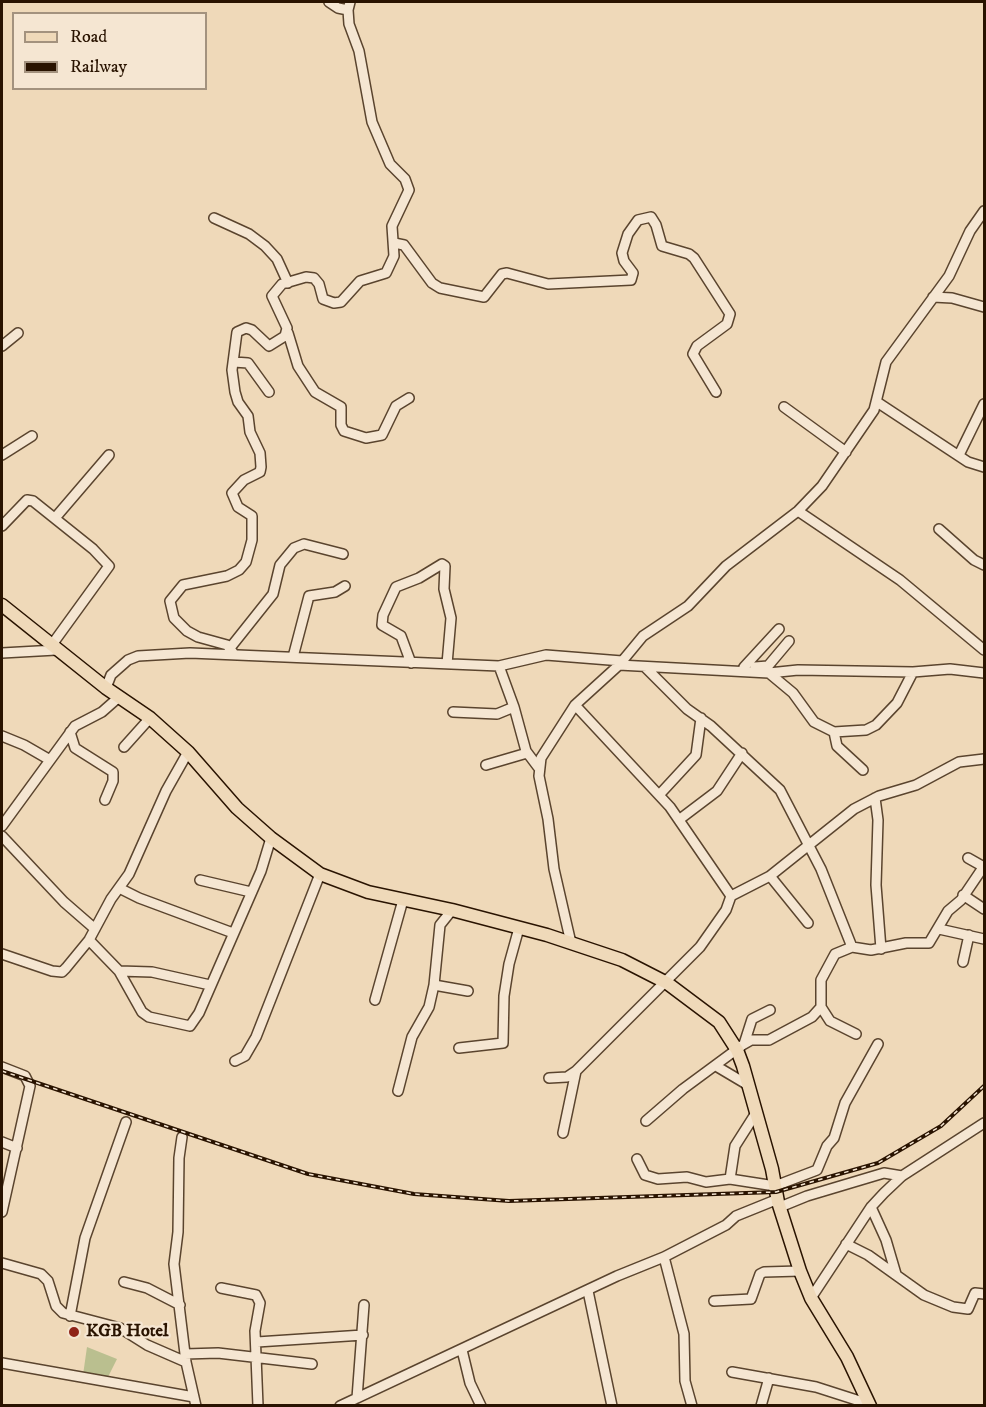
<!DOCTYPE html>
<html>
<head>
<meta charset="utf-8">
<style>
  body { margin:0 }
  #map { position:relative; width:986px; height:1407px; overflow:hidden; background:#efd9b9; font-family:"IM FELL DW Pica",serif }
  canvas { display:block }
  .frame { position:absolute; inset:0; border:3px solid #291300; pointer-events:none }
  .legend { position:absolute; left:12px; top:12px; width:195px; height:78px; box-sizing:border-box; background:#f5e6d2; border:2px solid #a3927e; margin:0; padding:8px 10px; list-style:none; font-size:18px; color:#291300 }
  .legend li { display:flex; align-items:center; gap:12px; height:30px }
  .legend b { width:30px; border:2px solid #a3927e }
</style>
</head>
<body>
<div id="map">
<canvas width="986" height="1407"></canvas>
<div class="frame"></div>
<ul class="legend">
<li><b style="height:8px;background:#efd9b9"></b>Road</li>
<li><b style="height:8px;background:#291300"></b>Railway</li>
</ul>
</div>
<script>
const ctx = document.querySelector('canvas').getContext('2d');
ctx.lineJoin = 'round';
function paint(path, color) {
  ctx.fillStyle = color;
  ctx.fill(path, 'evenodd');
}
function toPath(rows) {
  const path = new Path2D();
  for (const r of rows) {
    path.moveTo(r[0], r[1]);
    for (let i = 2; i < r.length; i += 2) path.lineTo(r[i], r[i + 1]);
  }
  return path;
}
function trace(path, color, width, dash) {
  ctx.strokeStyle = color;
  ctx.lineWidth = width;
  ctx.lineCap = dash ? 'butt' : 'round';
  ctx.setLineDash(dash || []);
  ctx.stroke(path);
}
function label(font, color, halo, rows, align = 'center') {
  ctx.font = font + ' "IM FELL DW Pica",serif';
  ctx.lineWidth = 4.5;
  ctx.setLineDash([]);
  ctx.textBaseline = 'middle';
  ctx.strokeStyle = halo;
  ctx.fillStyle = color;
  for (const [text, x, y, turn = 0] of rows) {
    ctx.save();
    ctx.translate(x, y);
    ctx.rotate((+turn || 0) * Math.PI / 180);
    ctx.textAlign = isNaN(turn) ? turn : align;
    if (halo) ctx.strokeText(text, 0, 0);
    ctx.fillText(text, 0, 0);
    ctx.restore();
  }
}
paint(toPath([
  [87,1347,117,1359,106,1381,83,1375]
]), '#babf8f');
const minor = toPath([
  [329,2,338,8,348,10],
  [214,218,249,234,265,246,277,259,288,283],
  [394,243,404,245,432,283,440,288,484,297,502,274,507,273,548,284,631,280,633,273,624,261,622,253,628,234,638,220,651,217,656,225,662,246,689,254,694,258,730,314,727,324,697,346,693,354,716,392],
  [933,297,952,298,984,307],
  [288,333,298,366,315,392,341,407,341,425,344,431,366,438,382,435,396,406,409,398],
  [2,346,18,333],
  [234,362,248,363,269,392],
  [877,402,968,462,984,467],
  [784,407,846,452],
  [2,455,32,436],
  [959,455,984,404],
  [798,511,900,580,984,650],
  [55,518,109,455],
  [2,526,27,500,33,501,93,549,109,566,51,646],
  [939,529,974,560,984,565],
  [230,648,273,594,280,565,294,548,304,544,343,554],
  [2,653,56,650],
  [234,654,227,645,198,637,187,631,174,618,170,601,183,585,227,576,239,570,246,562,252,540,252,516,238,507,232,493,244,480,260,472,261,467,260,453,250,432,248,416,238,402,235,392,232,370,237,332,246,328,252,330,269,346,285,336,287,328,272,296,282,284,306,277,314,278,319,284,323,299,334,303,341,302,360,281,386,273,394,256,392,226,409,190,405,179,390,164,372,122,359,51,349,24,348,10,350,2],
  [293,657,309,596,335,592,345,586],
  [411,663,401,636,382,625,383,615,396,587,419,578,442,564,445,566,444,589,451,618,447,664],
  [619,665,769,673,798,670,913,672,950,669,984,673],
  [499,666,514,707,526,751,538,767],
  [645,667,687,709,711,726,780,790,821,869,852,947],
  [744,667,779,629],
  [755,667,768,666,789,641],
  [769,673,793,693,814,722,834,732,837,746,863,770],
  [106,688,111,675,128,660,138,656,190,653,499,666,546,655,622,661],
  [453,712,497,714,514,707],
  [70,732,75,748,113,772,113,781,105,800],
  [834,732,866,730,876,725,897,703,913,672],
  [2,736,24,745,50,760],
  [124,747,150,718],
  [486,765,527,753],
  [660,794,696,755,701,718],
  [875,798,878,820,876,885,881,949],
  [680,819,717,791,742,753],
  [2,826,75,726,102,712,119,697],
  [2,836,64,902,95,929],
  [968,858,984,867],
  [770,876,808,923],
  [200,880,251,892],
  [119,888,139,898,233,933],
  [963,895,984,909],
  [731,896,770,876,854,809,879,796,916,785,959,762,984,759],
  [939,929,984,939],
  [89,940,119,971,142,1012,149,1017,190,1026,199,1013,261,871,271,838],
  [571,943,554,869,548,819,539,776,541,758,575,705,619,665,643,636,688,606,726,566,798,511,822,486,874,410,886,362,949,276,970,231,984,211],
  [2,954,52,971,62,972,66,968,89,940,111,899,129,874,166,791,188,752],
  [963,962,969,935],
  [119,971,152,972,210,985],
  [434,985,468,991],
  [375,1000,403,900],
  [821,1007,830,1021,856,1034],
  [744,1044,752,1019,770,1010],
  [459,1048,503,1043,504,996,509,964,519,928],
  [235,1061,245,1056,256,1037,320,874],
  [716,1066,748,1085],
  [2,1067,25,1076,30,1086,2,1212],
  [549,1078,567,1077,576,1071],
  [398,1091,412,1037,429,1007,434,985,440,925,452,910],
  [646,1121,683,1089,744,1044,751,1040,769,1040,812,1017,821,1007,821,980,835,954,852,947,871,950,906,943,929,943,948,911,961,900,984,866],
  [563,1133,576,1071,700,947,726,910,731,896,670,807,575,705],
  [182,1137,179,1158,178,1232,174,1264,186,1362,196,1406],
  [2,1142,17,1148],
  [637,1159,645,1175,658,1179,687,1177,706,1182,730,1179,775,1186,817,1170,827,1146,834,1138,845,1103,878,1044],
  [730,1179,735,1146,756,1113],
  [780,1207,807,1196,884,1173,902,1176],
  [871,1207,886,1240,896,1274],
  [846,1244,868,1255,924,1295,953,1307,968,1309,975,1293,984,1294],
  [664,1257,684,1334,685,1381,692,1406],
  [2,1263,41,1274,48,1281,56,1306,63,1313,120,1328,147,1345,186,1362],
  [124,1282,147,1288,180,1305],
  [221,1288,256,1295,260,1303,255,1331,258,1406],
  [588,1291,612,1406],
  [811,1298,871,1207,884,1193,902,1176,984,1123],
  [714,1301,751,1299,760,1274,764,1272,800,1271],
  [70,1316,85,1238,126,1122],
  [257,1342,363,1335],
  [462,1350,470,1383,481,1406],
  [185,1354,218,1353,312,1364],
  [2,1363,194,1397],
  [732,1372,816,1387,869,1404],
  [357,1398,364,1305],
  [340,1406,617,1276,664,1257,726,1225,736,1216,778,1199],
  [761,1406,769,1378]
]);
const major = toPath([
  [2,605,106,688,150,718,188,752,237,808,271,838,320,874,368,892,452,910,547,935,622,960,667,983,719,1022,737,1050,743,1066,772,1169,778,1202,800,1271,811,1298,847,1357,870,1406]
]);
trace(minor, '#5a442e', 12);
trace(major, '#291300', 15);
trace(minor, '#f5e6d2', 9);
trace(major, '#efd9b9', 12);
const rail = toPath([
  [2,1071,308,1174,414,1194,509,1201,776,1192,878,1163,941,1126,984,1086]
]);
trace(rail, '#291300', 4);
trace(rail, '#f5e6d2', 1.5, [4.5]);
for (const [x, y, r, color] of [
  [74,1332,6,"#8f2418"]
]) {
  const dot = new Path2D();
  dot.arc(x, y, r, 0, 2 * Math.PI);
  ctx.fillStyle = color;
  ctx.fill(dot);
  trace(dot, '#f5e6d2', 2);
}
label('bold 18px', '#291300', '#f5e6d2', [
  ["KGB Hotel",86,1332]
], 'left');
</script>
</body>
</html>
